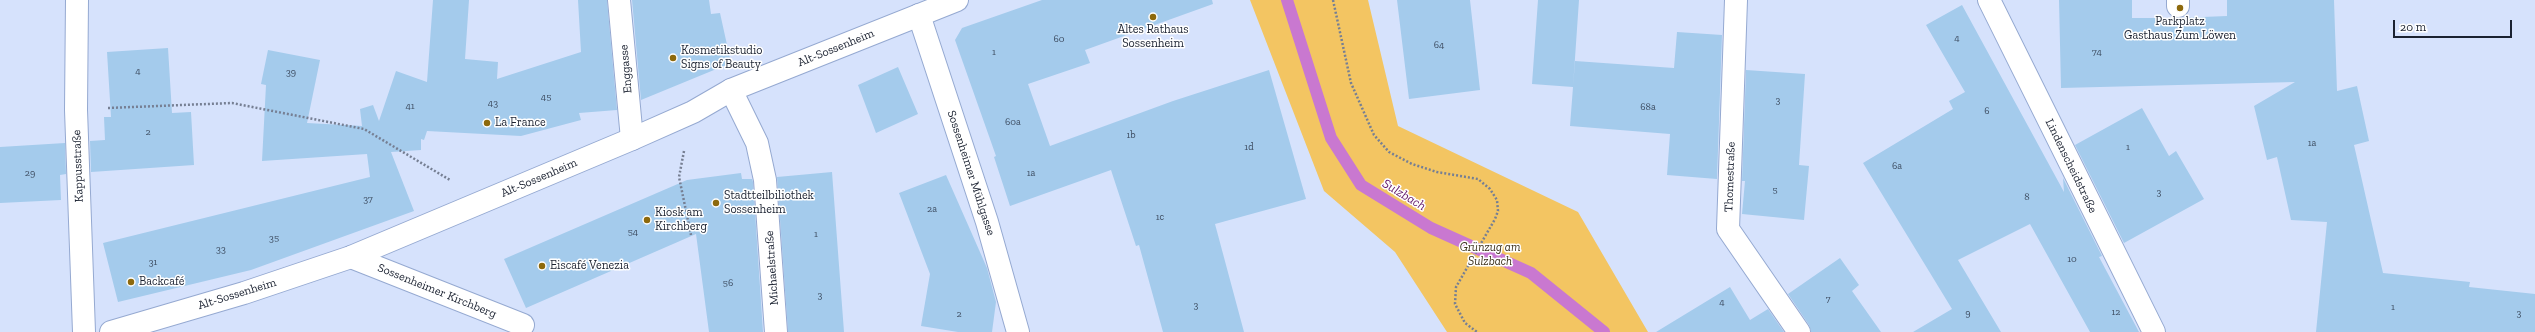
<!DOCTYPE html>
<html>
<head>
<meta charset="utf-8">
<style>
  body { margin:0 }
  #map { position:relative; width:2535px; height:332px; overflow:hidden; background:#d6e2fc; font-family:"Zilla Slab",serif }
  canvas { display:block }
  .scale { position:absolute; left:2393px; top:20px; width:119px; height:18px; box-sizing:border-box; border:2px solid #1b2231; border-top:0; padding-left:5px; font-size:12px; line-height:14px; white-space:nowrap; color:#1b2231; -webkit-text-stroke:3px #fff; paint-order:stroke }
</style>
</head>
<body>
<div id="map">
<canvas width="2535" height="332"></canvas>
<div class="scale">20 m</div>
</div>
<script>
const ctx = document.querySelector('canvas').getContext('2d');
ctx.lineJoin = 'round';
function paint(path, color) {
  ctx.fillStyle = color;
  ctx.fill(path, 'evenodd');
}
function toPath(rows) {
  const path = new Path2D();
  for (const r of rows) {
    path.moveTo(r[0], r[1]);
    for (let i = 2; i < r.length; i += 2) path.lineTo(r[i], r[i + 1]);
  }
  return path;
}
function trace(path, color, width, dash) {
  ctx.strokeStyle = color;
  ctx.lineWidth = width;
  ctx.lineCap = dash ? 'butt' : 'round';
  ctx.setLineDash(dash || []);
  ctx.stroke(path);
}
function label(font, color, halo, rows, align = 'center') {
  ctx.font = font + ' "Zilla Slab",serif';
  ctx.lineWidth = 3;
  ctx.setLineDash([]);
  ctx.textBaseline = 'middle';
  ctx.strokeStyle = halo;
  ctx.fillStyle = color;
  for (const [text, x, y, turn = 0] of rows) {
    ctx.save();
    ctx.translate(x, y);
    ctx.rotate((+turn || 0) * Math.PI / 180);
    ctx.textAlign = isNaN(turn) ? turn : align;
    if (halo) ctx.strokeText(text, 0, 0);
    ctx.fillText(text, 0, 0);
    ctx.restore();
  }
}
paint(toPath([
  [1250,0,1368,0,1398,126,1578,212,1648,332,1447,332,1395,252,1324,191]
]), '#f3c562');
trace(toPath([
  [1287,0,1331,138,1361,185,1431,228,1531,273,1604,332]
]), '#c978d0', 12);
paint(toPath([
  [433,0,469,0,465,59,498,62,497,79,581,52,578,0,607,0,617,110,579,113,581,120,521,136,427,131,424,140,421,139,421,150,391,152,414,211,251,270,118,302,103,243,370,177,367,154,262,161,266,85,261,84,268,50,320,60,307,123,362,126,360,109,373,105,379,121,396,71,427,82],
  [632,0,709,0,711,14,720,13,731,63,641,100],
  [1042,0,1212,0,1213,4,1085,50,1090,63,1028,84,1050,146,1173,101,1269,70,1306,199,1215,224,1244,332,1163,332,1139,245,1136,246,1111,170,1010,206,994,157,996,156,955,40,962,28],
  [1397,0,1470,0,1480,90,1409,99],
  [1538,0,1579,0,1573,87,1532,84],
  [2059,0,2132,0,2132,18,2178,18,2227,16,2227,0,2334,0,2337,91,2357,86,2369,141,2354,145,2383,273,2470,282,2469,287,2535,294,2535,332,2316,332,2327,222,2291,220,2277,157,2267,160,2254,106,2295,82,2061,88],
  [1962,5,2064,192,2063,178,2102,256,2099,257,2139,332,2090,332,2030,224,1958,260,2001,332,1913,332,1952,309,1863,163,1953,109,1949,101,1965,92,1926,25],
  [1677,32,1722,35,1717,179,1667,175,1670,134,1570,126,1575,61,1674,68],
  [168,48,172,113,191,112,194,165,91,172,90,141,105,140,104,117,111,117,107,52],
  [898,67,918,114,876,133,858,85],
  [1746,70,1805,74,1799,165,1809,166,1804,220,1742,214,1745,181,1742,181],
  [2142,108,2169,156,2176,151,2204,199,2124,243,2075,145],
  [65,143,66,174,60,175,61,200,0,203,0,147],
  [832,172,844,332,788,332,777,177],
  [741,173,742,179,752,179,753,182,763,332,709,332,696,234,526,308,504,259,687,180],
  [946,175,987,268,996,302,992,332,958,332,921,326,930,274,899,193],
  [1840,258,1859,285,1852,291,1881,332,1811,332,1809,325,1788,294],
  [1730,287,1750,320,1768,309,1784,332,1656,332]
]), '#a4cbec');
const minor = toPath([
  [77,0,76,110,84,332],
  [619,0,632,139],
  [1736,0,1728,229,1799,332],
  [1989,0,2154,332],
  [2178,0,2178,6],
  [919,15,987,222,1018,332],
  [731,90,757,143,765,180,776,332],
  [351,257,523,325]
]);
const major = toPath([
  [111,332,244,293,351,257,632,139,693,112,731,90,957,0]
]);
trace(minor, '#95a9d1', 24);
trace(major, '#95a9d1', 24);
trace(toPath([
  [1333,0,1351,83,1374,135,1389,152,1412,164,1437,172,1478,179,1490,189,1497,200,1498,211,1495,219,1456,287,1455,304,1465,323,1477,332],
  [108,108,232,103,364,129,450,180],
  [684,151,679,177,691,235]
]), '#767f93', 2.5, [2, 2]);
trace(minor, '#fff', 22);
trace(major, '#fff', 22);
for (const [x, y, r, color] of [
  [2180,8,4,"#8d690c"],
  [1153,17,4,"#8d690c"],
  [673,58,4,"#8d690c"],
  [487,123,4,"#8d690c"],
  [716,203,4,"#8d690c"],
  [647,220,4,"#8d690c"],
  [542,266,4,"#8d690c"],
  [131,282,4,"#8d690c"]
]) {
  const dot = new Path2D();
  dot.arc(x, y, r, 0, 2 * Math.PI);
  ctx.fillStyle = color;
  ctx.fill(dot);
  trace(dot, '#fff', 1.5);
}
label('10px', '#3d4c60', null, [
  ["4",1957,38],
  ["60",1059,39],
  ["64",1439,45],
  ["1",994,52],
  ["74",2097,52],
  ["4",138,71],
  ["39",291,72],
  ["45",546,97],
  ["3",1778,100],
  ["43",493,103],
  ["41",410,106],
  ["68a",1648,107],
  ["6",1987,111],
  ["60a",1013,122],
  ["2",148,132],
  ["1b",1131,135],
  ["1a",2312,143],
  ["1d",1249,147],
  ["1",2128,147],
  ["6a",1897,166],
  ["29",30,173],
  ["1a",1031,173],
  ["5",1775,190],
  ["3",2159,192],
  ["8",2027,197],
  ["37",368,199],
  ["2a",932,209],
  ["1c",1160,217],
  ["54",633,232],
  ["1",816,234],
  ["35",274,238],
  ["33",221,249],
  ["10",2072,259],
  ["31",153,262],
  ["56",728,283],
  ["3",820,295],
  ["7",1828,299],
  ["4",1722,302],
  ["3",1196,305],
  ["1",2393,307],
  ["12",2116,312],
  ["9",1968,313],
  ["3",2519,313],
  ["2",959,314]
]);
label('12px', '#1b2231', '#fff', [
  ["Parkplatz",2180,22,"center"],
  ["Gasthaus Zum Löwen",2180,36,"center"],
  ["Altes Rathaus",1153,30,"center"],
  ["Sossenheim",1153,44,"center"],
  ["Kosmetikstudio",681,51],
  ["Signs of Beauty",681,65],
  ["La France",495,123],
  ["Stadtteilbiliothek",724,196],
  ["Sossenheim",724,210],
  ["Kiosk am",655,213],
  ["Kirchberg",655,227],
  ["Eiscafé Venezia",550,266],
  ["Backcafé",139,282]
], 'left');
label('12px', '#1b2231', '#fff', [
  ["Alt-Sossenheim",836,48,-22],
  ["Enggasse",626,69,-95],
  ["Kappusstraße",78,166,-92],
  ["Lindenscheidstraße",2071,166,64],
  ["Sossenheimer Mühlgasse",971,173,72],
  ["Thomestraße",1730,177,-88],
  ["Alt-Sossenheim",539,178,-23],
  ["Michaelstraße",772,268,-94],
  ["Sossenheimer Kirchberg",437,291,22],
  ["Alt-Sossenheim",237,294,-17]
]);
label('italic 12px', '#392f1a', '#fff', [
  ["Grünzug am",1490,248],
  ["Sulzbach",1490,262]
]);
label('italic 13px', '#63196a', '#fff', [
  ["Sulzbach",1404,195,31]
]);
</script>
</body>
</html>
